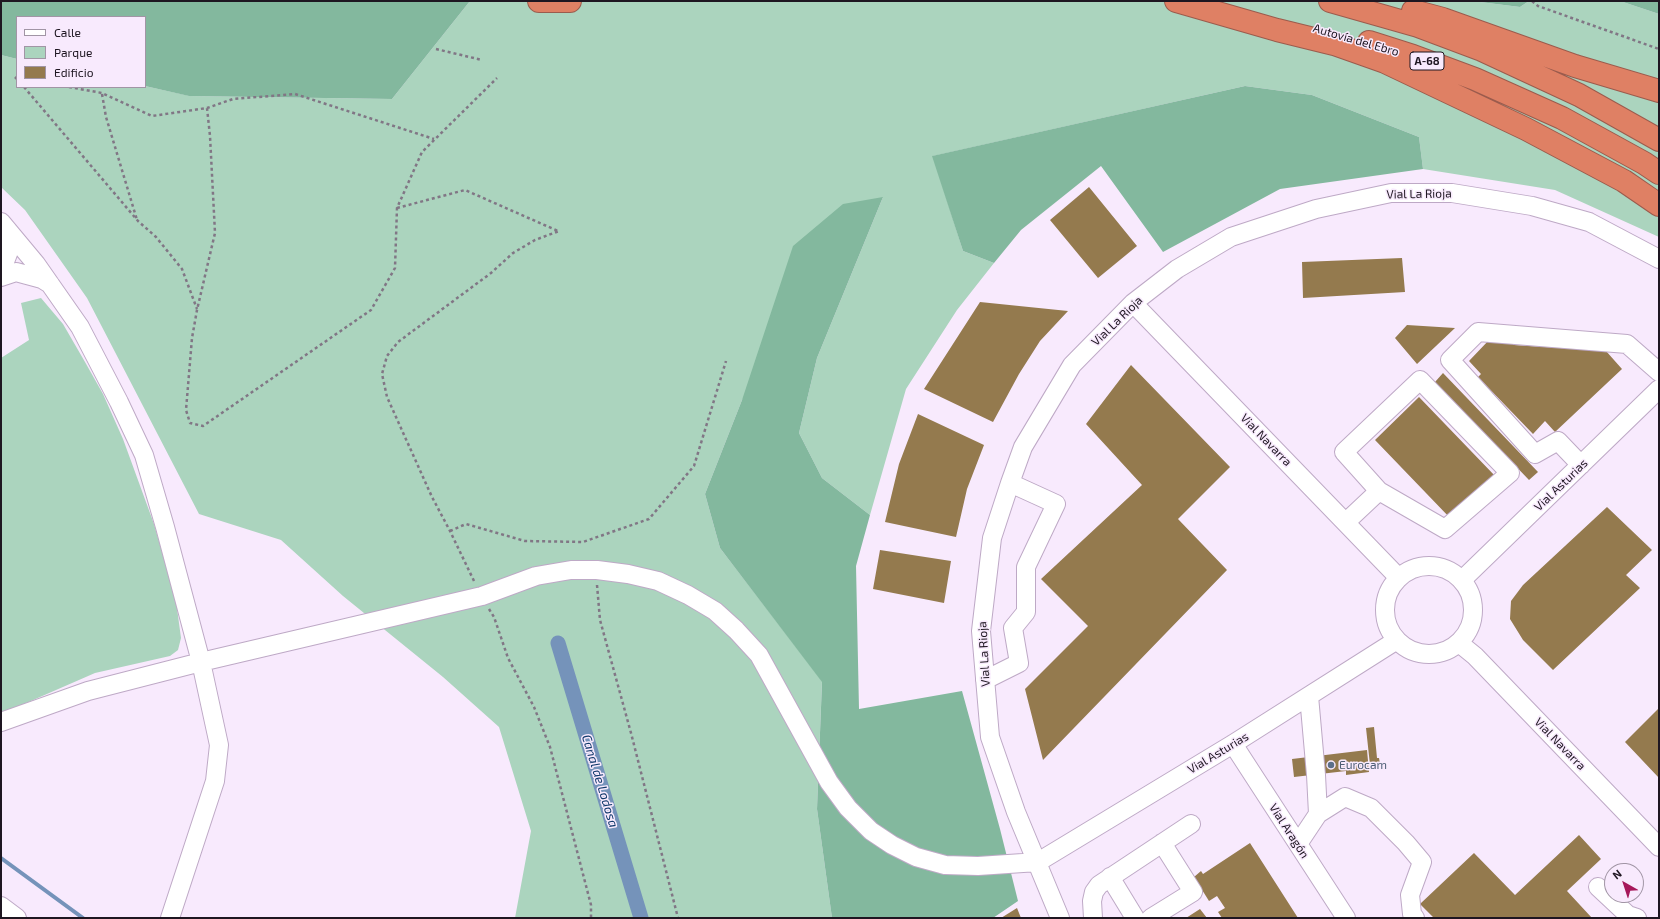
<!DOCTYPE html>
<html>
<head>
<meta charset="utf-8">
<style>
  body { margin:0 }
  #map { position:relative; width:1660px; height:919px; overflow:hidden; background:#f8eafd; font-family:"Exo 2",sans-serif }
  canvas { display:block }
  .frame { position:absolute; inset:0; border:2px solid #1e1621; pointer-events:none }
  .legend { position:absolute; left:16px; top:16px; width:130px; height:72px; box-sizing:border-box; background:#f8eafd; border:1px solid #a195a5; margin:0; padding:5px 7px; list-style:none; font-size:12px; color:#1e1621 }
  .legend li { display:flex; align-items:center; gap:8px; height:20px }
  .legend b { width:20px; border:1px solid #a195a5 }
  .north { position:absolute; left:1604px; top:863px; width:40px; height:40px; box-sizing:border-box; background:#f8eafd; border:1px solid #a195a5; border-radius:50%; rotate:321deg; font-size:11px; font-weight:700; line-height:16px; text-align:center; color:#1e1621 }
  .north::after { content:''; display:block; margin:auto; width:14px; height:18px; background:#a6185a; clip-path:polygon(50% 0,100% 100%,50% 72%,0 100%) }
</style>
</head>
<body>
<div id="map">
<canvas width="1660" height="919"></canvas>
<div class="frame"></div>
<ul class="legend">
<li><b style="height:5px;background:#fff"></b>Calle</li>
<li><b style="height:11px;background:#abd4be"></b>Parque</li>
<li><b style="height:11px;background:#947a4e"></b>Edificio</li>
</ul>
<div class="north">N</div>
</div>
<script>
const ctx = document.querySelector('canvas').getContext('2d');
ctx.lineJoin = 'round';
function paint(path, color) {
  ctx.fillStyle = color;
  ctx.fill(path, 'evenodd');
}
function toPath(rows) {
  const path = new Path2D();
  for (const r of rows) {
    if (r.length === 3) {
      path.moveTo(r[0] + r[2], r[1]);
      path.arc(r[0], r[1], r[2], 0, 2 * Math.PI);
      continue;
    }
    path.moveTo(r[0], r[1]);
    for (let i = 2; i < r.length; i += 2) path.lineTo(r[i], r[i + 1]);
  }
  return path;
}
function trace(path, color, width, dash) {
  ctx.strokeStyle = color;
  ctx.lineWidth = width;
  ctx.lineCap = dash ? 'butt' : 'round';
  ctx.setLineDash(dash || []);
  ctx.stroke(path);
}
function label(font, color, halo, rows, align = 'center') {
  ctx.font = font + ' "Exo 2",sans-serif';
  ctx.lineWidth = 3;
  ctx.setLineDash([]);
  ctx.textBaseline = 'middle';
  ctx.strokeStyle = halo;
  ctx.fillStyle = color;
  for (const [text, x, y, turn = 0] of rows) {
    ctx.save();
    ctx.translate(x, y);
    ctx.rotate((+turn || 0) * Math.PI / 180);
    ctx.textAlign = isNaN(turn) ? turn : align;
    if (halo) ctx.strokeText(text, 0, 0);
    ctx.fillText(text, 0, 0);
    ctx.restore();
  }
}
paint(toPath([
  [470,1,1472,1,1520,7,1529,1,1620,1,1659,14,1659,237,1555,190,1423,169,1419,137,1312,95,1245,86,933,156,963,251,994,263,957,310,906,389,870,515,822,478,799,433,817,358,883,197,742,400,705,494,720,548,822,681,817,809,832,918,515,918,531,831,499,727,443,677,343,596,281,540,199,514,87,298,25,210,1,187,1,55,17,59,17,87,145,86,190,96,392,99],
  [41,298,63,324,85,362,103,394,123,439,154,524,176,601,181,638,178,650,170,656,95,673,1,714,1,358,29,340,21,303]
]), '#abd4be');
paint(toPath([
  [1,1,470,1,392,99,189,96,145,86,145,17,17,17,17,59,1,55],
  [1472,1,1529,1,1520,7],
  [1620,1,1659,1,1659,14],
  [1245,86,1312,95,1419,137,1423,169,1280,189,1163,252,1101,166,1021,230,994,263,963,251,932,156],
  [883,197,817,358,799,433,822,478,870,515,856,566,859,709,962,691,1000,829,1018,901,993,918,832,918,817,809,822,682,720,548,705,494,742,400,793,246,843,204]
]), '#83b89e');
trace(toPath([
  [1,858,83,918]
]), '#7593ba', 4);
trace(toPath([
  [558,643,641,918]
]), '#7593ba', 15);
paint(toPath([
  [1089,187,1137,246,1098,278,1050,220],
  [1402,258,1405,292,1303,298,1302,262],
  [980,302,1068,311,1040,341,1019,374,993,422,924,389],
  [1407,325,1455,328,1417,364,1395,338],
  [1489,340,1509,340,1514,345,1606,351,1622,369,1555,432,1545,421,1533,434,1478,377,1481,374,1469,361],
  [1131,365,1230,467,1178,519,1227,570,1043,760,1025,689,1088,626,1041,579,1142,485,1086,424],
  [1443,373,1538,472,1529,480,1435,382],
  [1419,397,1496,477,1451,519,1375,440],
  [918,414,984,445,967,489,956,537,885,522,899,464],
  [1607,507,1652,550,1626,575,1640,588,1553,670,1523,640,1510,619,1511,601,1523,585],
  [880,550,951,561,944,603,873,589],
  [1659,708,1659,778,1625,742],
  [1374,727,1377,758,1379,758,1380,764,1370,765,1366,728],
  [1367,750,1369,772,1346,775,1346,771,1294,777,1292,759],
  [1579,835,1601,859,1567,891,1592,918,1434,918,1420,904,1474,853,1515,895],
  [1250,843,1298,918,1222,918,1218,912,1225,908,1217,896,1209,901,1194,877,1201,871,1203,874],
  [1017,908,1021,918,1001,918],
  [1200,909,1207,918,1186,918]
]), '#947a4e');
const minor = toPath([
  [1,222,36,264,80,327,119,402,144,455,165,527,201,662,219,745,215,781,170,918],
  [1,272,9,251,7,229],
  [1,277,16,272,42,279,50,284],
  [1133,303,1399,578],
  [1581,465,1558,441,1535,454,1450,360,1478,332,1627,344,1659,372],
  [1346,522,1379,491,1344,452,1420,380,1510,473,1445,529,1379,491],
  [1429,610,44],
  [1462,580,1659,389],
  [1459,643,1475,656,1659,847],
  [985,680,1019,663,1013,628,1026,612,1026,567,1056,504,1010,483],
  [1,722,88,691,201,662,482,596,536,576,571,570,597,570,628,574,658,581,688,595,715,611,736,630,759,655,829,782,848,808,871,831,892,845,916,857,945,865,978,866,1038,862,1233,744,1397,640],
  [1233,744,1346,918],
  [1318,814,1345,797,1371,808,1406,843,1422,862,1410,895,1412,914,1415,918],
  [1298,844,1318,814,1316,775,1309,696],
  [1110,877,1135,918],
  [1598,887,1628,915,1637,918],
  [1,906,17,918],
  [1060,918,1016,812,990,737,981,631,992,538,1010,483,1023,447,1072,365,1133,303,1177,269,1231,237,1316,209,1391,193,1452,193,1532,206,1589,222,1659,259],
  [1093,918,1092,901,1094,892,1099,885,1191,824],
  [1151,918,1193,892,1162,843]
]);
const highway = toPath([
  [539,1,570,1],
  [1176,1,1277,30,1334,44,1385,62,1526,129,1624,181,1659,205],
  [1330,1,1418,26,1482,50,1579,95,1659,140],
  [1413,11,1443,19,1575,66,1659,91],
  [1369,42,1413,56,1475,79,1562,118,1644,163,1659,173]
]);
trace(minor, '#bea9c6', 20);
trace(highway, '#9b5b4d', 24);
trace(toPath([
  [1532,1,1538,6,1659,49],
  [436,49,482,60],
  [15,77,17,79],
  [24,87,138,221,156,237,182,269,197,309],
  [69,87,102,93,152,116,207,108,233,99,295,94,434,139],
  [102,94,106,117,137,220],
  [207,108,210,136,215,233,197,310,192,338,186,410,190,423,203,426,371,310,395,268,397,208,422,152,497,78],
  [397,208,465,190,558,231],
  [450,531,466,524,525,541,583,542,649,519,694,466,726,361],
  [474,581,450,531,432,497,387,397,382,374,387,356,398,342,491,273,513,253,535,240,559,231],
  [597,585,600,620,631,733,678,918],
  [489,609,494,617,508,658,534,707,550,747,591,905,591,918]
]), '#817685', 2.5, [3, 3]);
trace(minor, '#fff', 18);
trace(highway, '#df8064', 22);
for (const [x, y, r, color] of [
  [1331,765,4,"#5c6f8a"]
]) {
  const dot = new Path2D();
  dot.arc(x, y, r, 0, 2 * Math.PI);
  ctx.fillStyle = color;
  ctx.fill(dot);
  trace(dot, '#f8eafd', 1.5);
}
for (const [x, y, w] of [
  [1427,61,34]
]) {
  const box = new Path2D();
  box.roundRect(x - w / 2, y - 9, w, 18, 3);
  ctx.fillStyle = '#f8eafd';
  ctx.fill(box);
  trace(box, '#1e1621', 1);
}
label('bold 11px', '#1e1621', null, [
  ["A-68",1427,61]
]);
label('12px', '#1e1621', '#f8eafd', [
  ["Autovía del Ebro",1356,40,16],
  ["Vial La Rioja",1419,194,-1],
  ["Vial La Rioja",1117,321,-44],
  ["Vial Navarra",1266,440,46],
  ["Vial Asturias",1561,485,-44],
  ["Vial La Rioja",984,654,-93],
  ["Vial Navarra",1560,744,46],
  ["Vial Asturias",1218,753,-31],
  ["Vial Aragón",1289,831,57]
]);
label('12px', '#4e5e75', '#f8eafd', [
  ["Eurocam",1339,765]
], 'left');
label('italic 13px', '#10396b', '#f8eafd', [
  ["Canal de Lodosa",600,781,73]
]);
</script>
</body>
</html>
